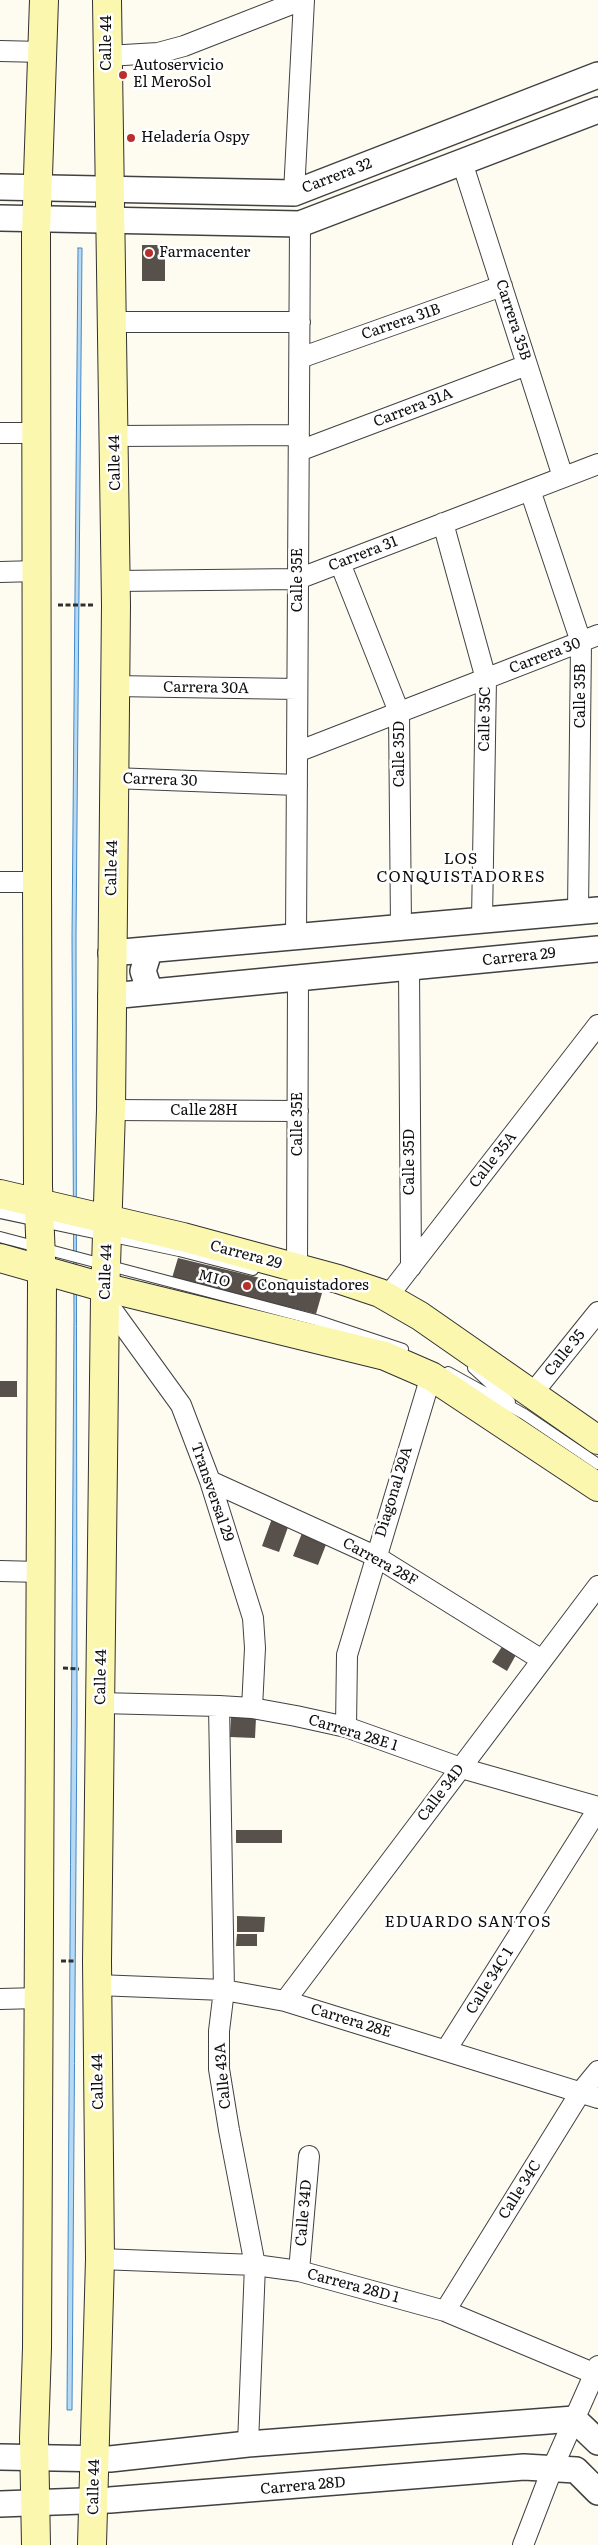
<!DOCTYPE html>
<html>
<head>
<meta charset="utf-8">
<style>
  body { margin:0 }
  canvas { display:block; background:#fefcf0 }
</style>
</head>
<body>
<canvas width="598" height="2545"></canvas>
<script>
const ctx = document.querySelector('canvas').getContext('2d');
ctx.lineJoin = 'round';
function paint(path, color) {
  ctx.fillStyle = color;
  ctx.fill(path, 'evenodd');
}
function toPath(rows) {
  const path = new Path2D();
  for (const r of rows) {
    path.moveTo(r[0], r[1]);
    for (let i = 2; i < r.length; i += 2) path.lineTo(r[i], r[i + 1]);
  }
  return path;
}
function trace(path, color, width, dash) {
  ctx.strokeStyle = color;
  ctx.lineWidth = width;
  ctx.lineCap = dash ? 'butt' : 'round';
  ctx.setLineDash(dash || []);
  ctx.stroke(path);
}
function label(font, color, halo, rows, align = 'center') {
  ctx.font = font + ' Literata,serif';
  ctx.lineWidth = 5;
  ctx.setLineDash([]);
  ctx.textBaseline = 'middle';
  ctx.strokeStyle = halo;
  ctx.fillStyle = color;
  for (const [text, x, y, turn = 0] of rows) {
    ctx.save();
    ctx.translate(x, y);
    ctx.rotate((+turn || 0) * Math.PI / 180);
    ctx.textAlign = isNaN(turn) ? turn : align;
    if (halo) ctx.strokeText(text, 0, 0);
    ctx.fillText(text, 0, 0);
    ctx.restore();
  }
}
const water = toPath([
  [78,248,82,248,76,936,77,1717,72,2410,67,2410,74,1319,72,937,78,248]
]);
paint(water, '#b7d9f3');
trace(water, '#4289c7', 1);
paint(toPath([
  [142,245,165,245,165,281,142,281],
  [178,1258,322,1293,316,1314,172,1278],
  [0,1381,17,1381,17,1397,0,1397],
  [274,1513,291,1519,279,1552,262,1546],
  [304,1528,329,1537,318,1565,293,1556],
  [503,1645,517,1653,507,1671,492,1662],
  [231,1717,256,1718,255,1738,230,1737],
  [236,1830,282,1830,282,1843,236,1843],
  [237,1916,265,1917,264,1932,237,1932],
  [237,1934,257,1934,257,1946,236,1946]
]), '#57504b');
const service = toPath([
  [0,1213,179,1251,253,1270],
  [0,1237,316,1320,403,1349],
  [473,1368,510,1402],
  [448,1372,524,1414,598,1464]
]);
const minor = toPath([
  [0,51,42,52],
  [107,56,158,53,184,46,302,0],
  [462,162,563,477],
  [294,193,304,0],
  [114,322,300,322],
  [300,358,502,286],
  [0,433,37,433],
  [114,436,299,435],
  [299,451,527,365],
  [530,490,581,642,578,911],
  [443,523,486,679,482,920],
  [340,563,399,712,401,927],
  [0,572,37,571],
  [116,581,298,579,598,464],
  [114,686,297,689],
  [297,752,598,635],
  [113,778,297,785],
  [0,882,37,882],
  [296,937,300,224],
  [409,968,411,1267],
  [111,1110,298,1111],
  [297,1269,298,979],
  [388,1296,598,1025],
  [105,1300,181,1405,210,1481,253,1618,255,1648,252,1708],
  [532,1394,598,1312],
  [210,1481,375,1556,542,1660],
  [0,1571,40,1572],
  [100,1703,219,1706,252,1708,296,1716,346,1727,461,1768,598,1807],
  [219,1706,224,1990,219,2031,219,2069,229,2130,255,2265,248,2444],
  [346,1727,347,1655,431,1376],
  [97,1985,224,1990,285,2001,598,2098],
  [0,1999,39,1998],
  [285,2001,598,1586],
  [446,2050,598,1809],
  [100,2259,255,2265,299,2271,445,2311,593,2373],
  [299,2271,309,2156],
  [445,2311,580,2093,598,2071],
  [523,2545,553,2467,598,2366]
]);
const tertiary = toPath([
  [0,187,294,193,598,75],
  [0,218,300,224,598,110],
  [153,950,148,955,143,971,148,986,154,991],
  [111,953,598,910],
  [111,996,598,949],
  [0,2457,110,2459,248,2444,574,2419,598,2442],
  [0,2504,110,2500,524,2467,576,2470,598,2492]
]);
const secondary = toPath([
  [0,1194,183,1237,338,1279,380,1293,420,1316,598,1440],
  [0,1258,99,1286,385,1356,431,1376,598,1487],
  [36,2545,34,2438,37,2348,42,1282,38,1186,37,882,36,234,44,0],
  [92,2545,100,2259,97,1961,105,1297,111,1110,116,605,107,0]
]);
trace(service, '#414141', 12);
trace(minor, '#414141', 22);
trace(tertiary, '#414141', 28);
trace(secondary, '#303030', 30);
trace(toPath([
  [58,605,95,605],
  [63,1668,79,1669],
  [61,1961,75,1961]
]), '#303030', 3, [5, 2.5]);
trace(service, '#fff', 10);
trace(minor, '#fff', 20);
trace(tertiary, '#fff', 25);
trace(secondary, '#fbf7af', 28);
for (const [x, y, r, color] of [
  [123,75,5,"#b82f2c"],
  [131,138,5,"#b82f2c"],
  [149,253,5,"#b82f2c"],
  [247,1286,5,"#b82f2c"]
]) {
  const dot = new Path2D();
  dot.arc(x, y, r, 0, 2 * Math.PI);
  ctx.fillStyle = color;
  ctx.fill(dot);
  trace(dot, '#fff', 2);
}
label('15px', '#0e0e0e', '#fff', [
  ["Calle 44",107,43,-90],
  ["Carrera 32",337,176,-21],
  ["Carrera 35B",513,320,72],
  ["Carrera 31B",401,322,-19],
  ["Carrera 31A",413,408,-21],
  ["Calle 44",115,463,-91],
  ["Carrera 31",363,554,-21],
  ["Calle 35E",298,580,-90],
  ["Carrera 30",545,656,-21],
  ["Carrera 30A",206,688,1],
  ["Calle 35B",581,696,-90],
  ["Calle 35C",485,719,-89],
  ["Calle 35D",400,754,-90],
  ["Carrera 30",160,780,2],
  ["Calle 44",112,868,-89],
  ["Carrera 29",519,957,-6],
  ["Calle 28H",204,1111],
  ["Calle 35E",298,1124,-90],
  ["Calle 35A",493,1160,-52],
  ["Calle 35D",410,1162,-90],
  ["Carrera 29",246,1255,15],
  ["Calle 44",106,1272,-88],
  ["MIO",214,1279,14],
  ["Calle 35",565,1353,-51],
  ["Transversal 29",212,1492,71],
  ["Diagonal 29A",394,1492,-73],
  ["Carrera 28F",380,1562,29],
  ["Calle 44",101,1677,-89],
  ["Carrera 28E 1",353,1733,17],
  ["Calle 34D",441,1793,-53],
  ["Calle 34C 1",490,1981,-58],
  ["Carrera 28E",351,2021,17],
  ["Calle 43A",223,2076,-95],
  ["Calle 44",98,2082,-91],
  ["Calle 34C",520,2190,-58],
  ["Calle 34D",304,2213,-85],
  ["Carrera 28D 1",353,2286,15],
  ["Carrera 28D",303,2486,-5],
  ["Calle 44",94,2487,-89]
]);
label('15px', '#0e0e0e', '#fff', [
  ["Autoservicio",133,66],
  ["El MeroSol",133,83],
  ["Heladería Ospy",141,138],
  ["Farmacenter",159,253],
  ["Conquistadores",257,1286]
], 'left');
ctx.letterSpacing = '1px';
label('16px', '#0e0e0e', '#fff', [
  ["LOS",461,859],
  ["CONQUISTADORES",461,877],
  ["EDUARDO SANTOS",468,1922]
]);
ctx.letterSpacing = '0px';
</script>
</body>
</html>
